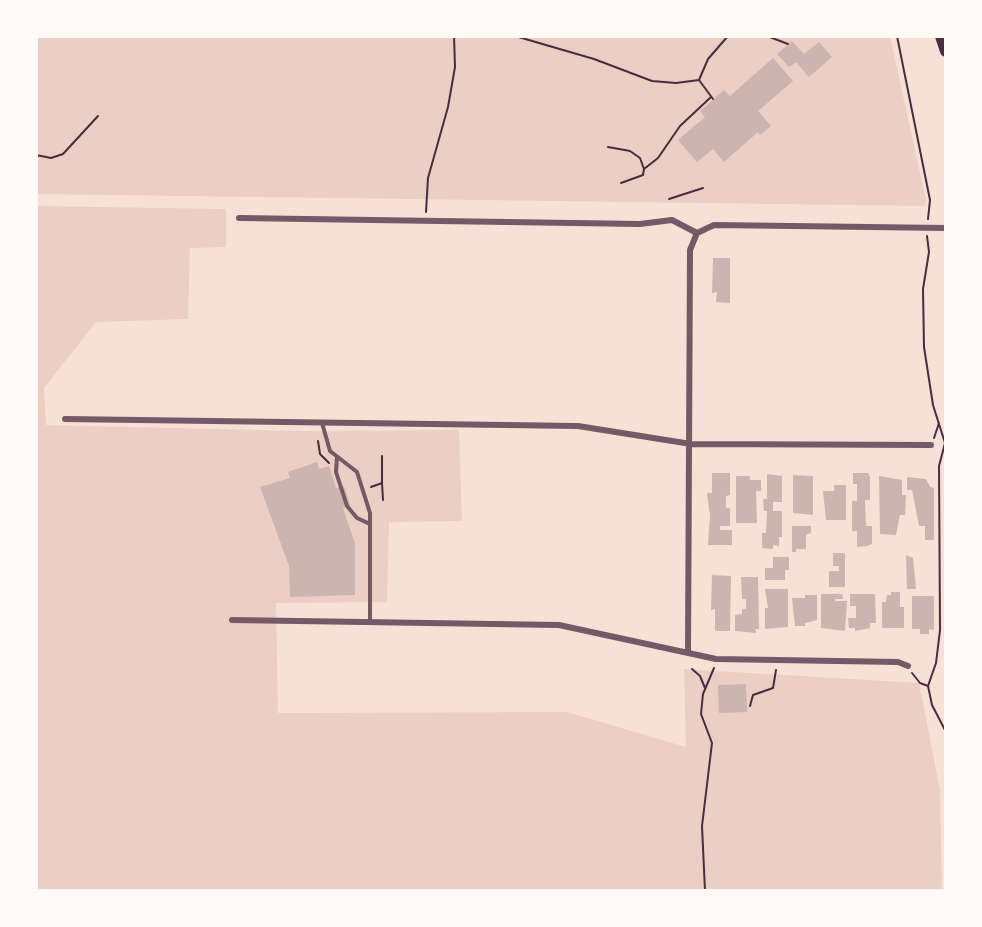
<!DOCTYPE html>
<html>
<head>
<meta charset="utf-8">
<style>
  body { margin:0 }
  #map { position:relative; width:982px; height:927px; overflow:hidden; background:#f7e1d7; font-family:"Source Sans 3",sans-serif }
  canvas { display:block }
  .frame { position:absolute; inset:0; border:38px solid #fffaf5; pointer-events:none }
</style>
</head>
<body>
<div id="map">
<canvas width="982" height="927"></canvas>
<div class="frame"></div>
</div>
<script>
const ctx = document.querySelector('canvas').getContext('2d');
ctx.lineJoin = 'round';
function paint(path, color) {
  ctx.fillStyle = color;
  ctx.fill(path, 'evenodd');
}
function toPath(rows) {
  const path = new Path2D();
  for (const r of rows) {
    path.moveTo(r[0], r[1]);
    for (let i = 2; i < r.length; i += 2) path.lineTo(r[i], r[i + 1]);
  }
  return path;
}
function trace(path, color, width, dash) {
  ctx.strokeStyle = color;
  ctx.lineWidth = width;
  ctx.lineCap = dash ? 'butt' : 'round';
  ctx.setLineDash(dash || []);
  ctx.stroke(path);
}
paint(toPath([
  [36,36,890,36,926,200,924,206,36,194],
  [36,206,226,209,226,247,190,248,188,319,96,322,44,388,46,425,300,431,459,430,462,521,389,522,387,602,276,603,278,713,567,712,686,747,684,669,919,683,940,790,942,891,36,891]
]), '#ebcfc5');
paint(toPath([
  [792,41,804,54,819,42,832,57,809,77,796,62,789,67,777,54],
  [773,58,793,81,758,111,771,126,760,135,758,132,724,162,713,149,697,162,678,140,705,117,700,111,724,90,730,96],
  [713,258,730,258,730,303,716,302,717,292,712,293],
  [317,462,319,469,329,466,336,488,344,486,350,505,343,508,355,544,355,595,290,597,289,566,260,487,290,478,288,472],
  [712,473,730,473,730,495,726,496,726,508,730,508,730,526,720,526,720,530,732,530,732,545,708,545,710,516,707,493,712,493],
  [853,473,868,473,870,477,870,500,865,500,866,526,872,526,872,544,867,546,857,547,857,531,852,531,852,501,857,501,857,484,853,484],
  [767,474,782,476,782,502,773,502,773,511,782,511,782,537,779,537,779,546,773,545,773,549,762,548,762,533,766,533,767,511,764,511,763,499,767,499],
  [793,475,813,476,813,515,793,513],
  [736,476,750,476,750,480,761,480,761,491,756,491,757,523,736,523],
  [879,476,902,480,902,495,906,495,905,515,900,515,896,535,880,534],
  [907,477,926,479,930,487,934,488,934,540,925,540,925,526,919,526,912,490,907,490],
  [834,485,846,485,846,520,826,520,823,491,834,491],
  [792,526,811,526,811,533,806,535,806,549,796,549,796,552,792,552],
  [833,553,845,553,845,587,829,587,829,571,839,571,839,566,833,566],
  [906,555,913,558,916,589,907,589],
  [773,557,789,557,789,570,785,570,785,580,765,580,765,568,773,568],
  [712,575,731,576,730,631,715,631,715,609,711,610],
  [741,577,758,577,759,629,755,629,756,633,735,631,735,615,742,614,742,609,746,609,746,599,742,599],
  [765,589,788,589,788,627,765,629,765,608,768,608],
  [891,592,900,592,900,607,904,607,904,628,882,628,882,602,886,602,887,595,891,595],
  [821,594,842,594,843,599,835,599,835,601,847,601,845,631,821,628],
  [850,594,875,594,876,623,870,623,870,628,855,631,855,628,849,628,848,618,856,618,856,606,850,606],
  [805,595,817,595,817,620,805,623,805,626,795,626,792,598,805,598],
  [912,596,934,596,934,630,929,629,929,634,920,634,920,629,912,629],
  [746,684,747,712,719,713,718,685]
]), '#ccb4b1');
trace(toPath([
  [515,36,594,59,652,81,676,83,699,80],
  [767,36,788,44],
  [897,36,930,200,928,219],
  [713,99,699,80,708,59,728,36],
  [608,147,630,151,640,158,644,169,658,158,680,126,711,97],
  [36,155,51,158,63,154,98,116],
  [621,183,643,175,644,169],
  [669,199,703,188],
  [426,212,428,178,448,107,455,67,454,36],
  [927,236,929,252,923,289,924,347,933,405,945,443,939,466,940,630,936,663,928,686,932,705,946,732],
  [934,438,939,423],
  [318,441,320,454,329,463],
  [382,483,383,500],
  [371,487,382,483,382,456],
  [692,669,700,676,705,688],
  [912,673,920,683,928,686],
  [750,706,753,695,773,688,776,670],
  [705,891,702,826,712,743,701,714,703,694,714,668]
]), '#4a2c40', 2);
trace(toPath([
  [322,423,330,451,357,472,370,513,370,621],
  [337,457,336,472,347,506,357,518,370,524]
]), '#755966', 4);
trace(toPath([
  [239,218,640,224,672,220,697,233],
  [65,419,578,426,691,444,931,445],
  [232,620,559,625,716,659,898,662,908,666],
  [688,653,690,250,697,233,714,225,946,228]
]), '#755966', 6);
trace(toPath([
  [941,36,946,51]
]), '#4a2c40', 12);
</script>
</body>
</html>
